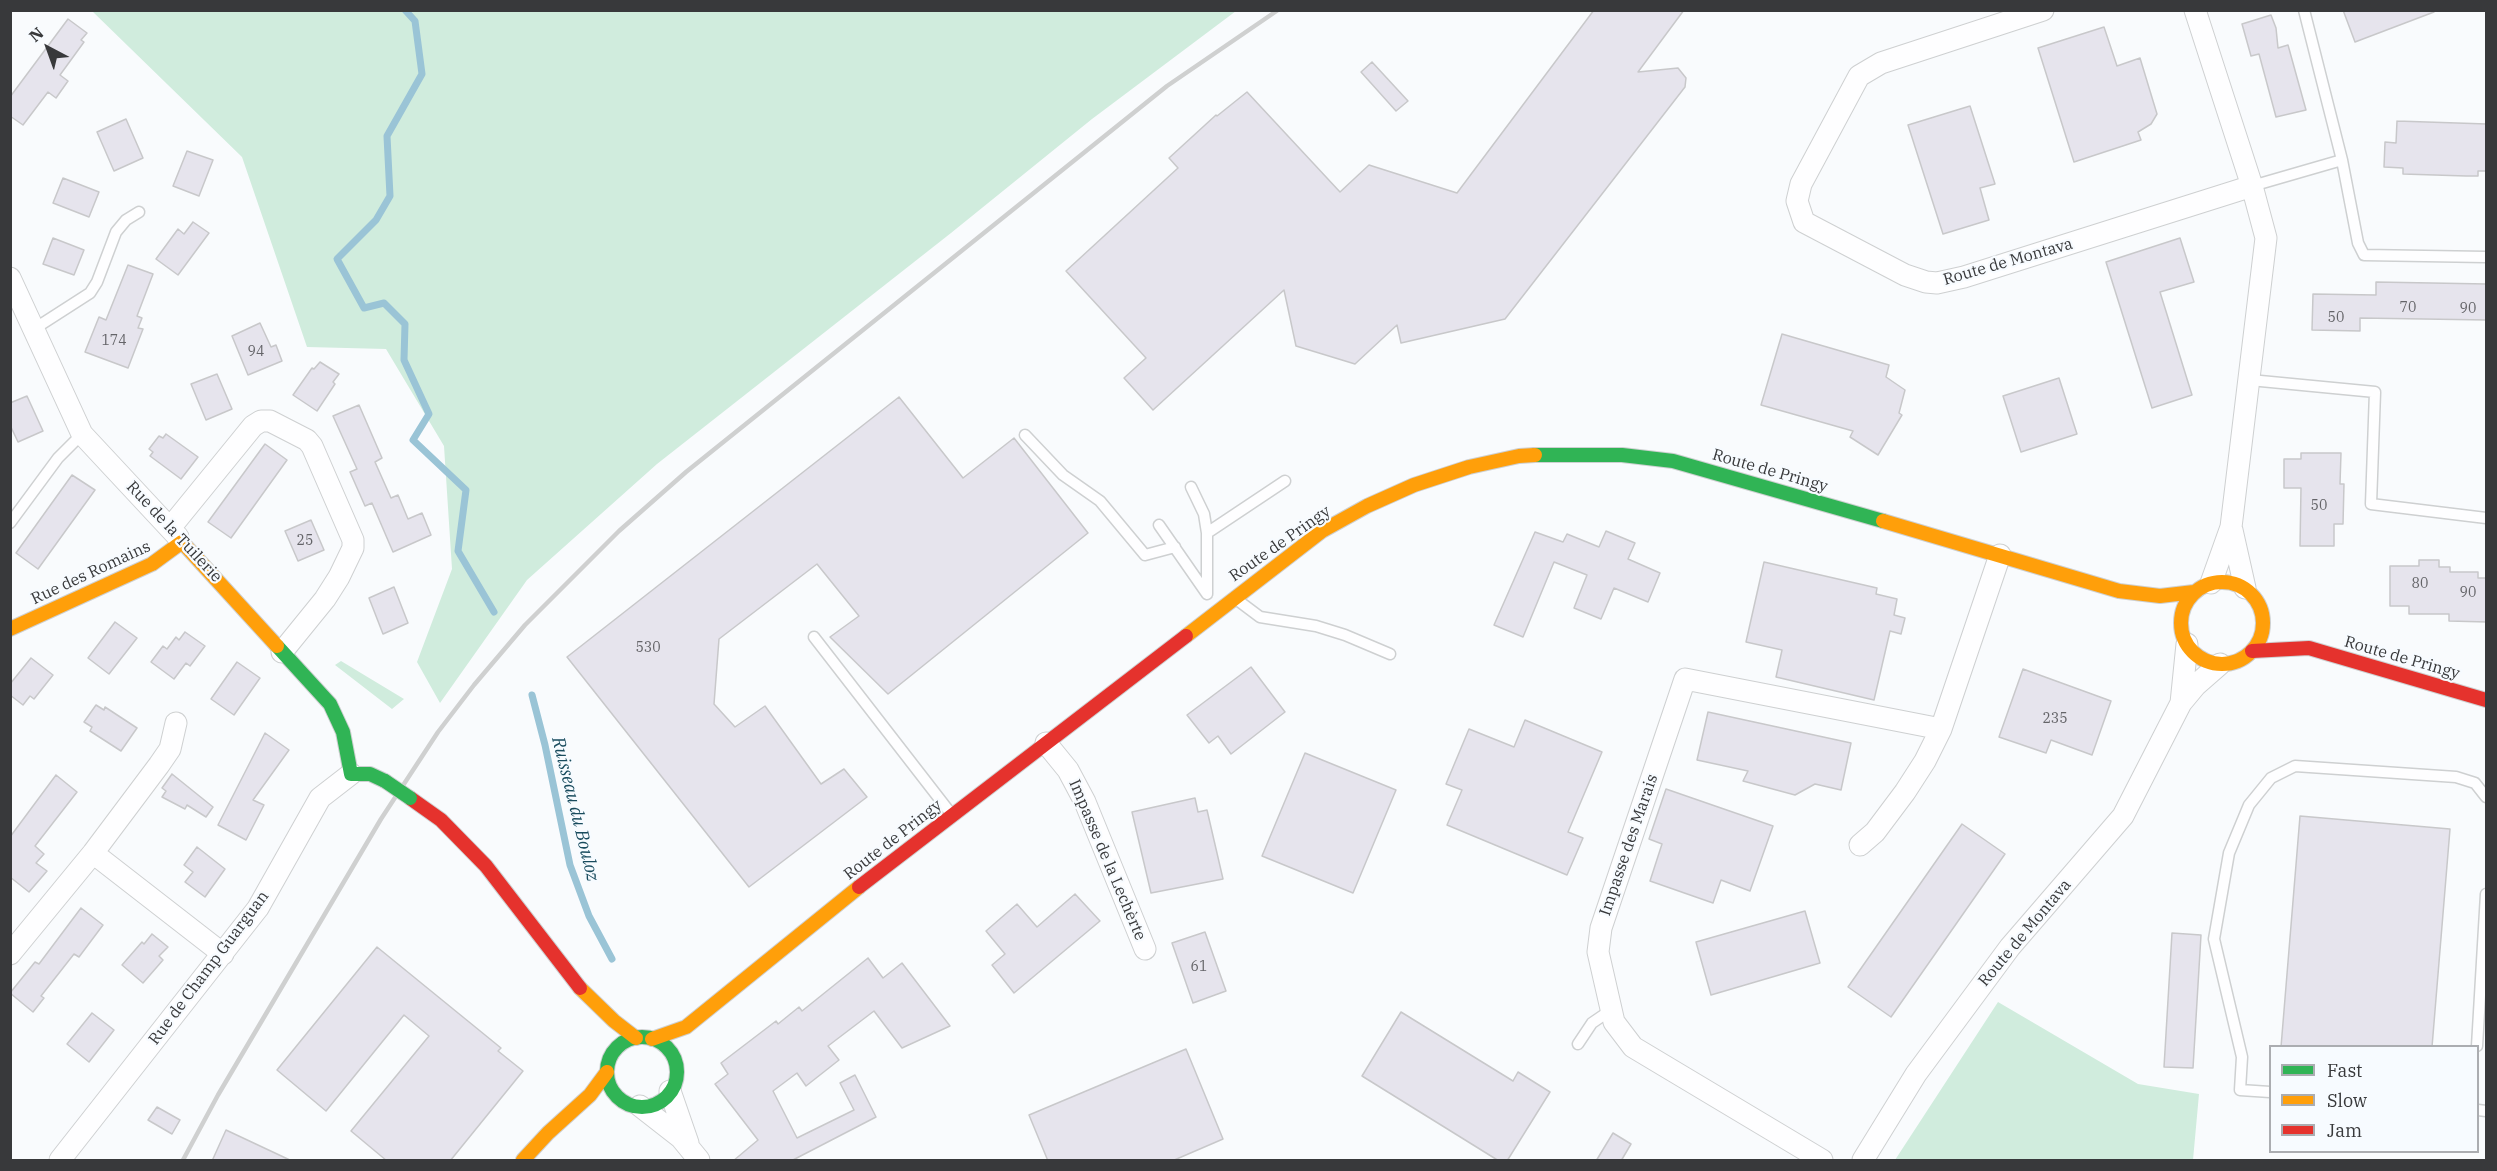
<!DOCTYPE html>
<html>
<head>
<meta charset="utf-8">
<style>
  body { margin:0 }
  #map { position:relative; width:2497px; height:1171px; overflow:hidden; background:#f9fbfd; font-family:"IBM Plex Serif",serif }
  canvas { display:block }
  .frame { position:absolute; inset:0; border:12px solid #38393b; pointer-events:none }
  .legend { position:absolute; left:2269px; top:1045px; width:210px; height:108px; box-sizing:border-box; background:#f7fbff; border:2px solid #abadb1; margin:0; padding:8px 10px; list-style:none; font-size:18px; color:#38393b }
  .legend li { display:flex; align-items:center; gap:12px; height:30px }
  .legend b { width:30px; border:2px solid #abadb1 }
  .north { position:absolute; left:18px; top:18px; width:60px; height:60px; -webkit-text-stroke:4px #f7fbff; paint-order:stroke; rotate:319deg; font-size:16px; font-weight:700; line-height:24px; text-align:center; color:#38393b }
  .north::after { content:''; display:block; margin:auto; width:21px; height:27px; background:#38393b; clip-path:polygon(50% 0,100% 100%,50% 72%,0 100%) }
</style>
</head>
<body>
<div id="map">
<canvas width="2497" height="1171"></canvas>
<div class="frame"></div>
<ul class="legend">
<li><b style="height:8px;background:#30b455"></b>Fast</li>
<li><b style="height:8px;background:#ff9f0a"></b>Slow</li>
<li><b style="height:8px;background:#e5322d"></b>Jam</li>
</ul>
<div class="north">N</div>
</div>
<script>
const ctx = document.querySelector('canvas').getContext('2d');
ctx.lineJoin = 'round';
function paint(path, color) {
  ctx.fillStyle = color;
  ctx.fill(path, 'evenodd');
}
function toPath(rows) {
  const path = new Path2D();
  for (const r of rows) {
    if (r.length === 3) {
      path.moveTo(r[0] + r[2], r[1]);
      path.arc(r[0], r[1], r[2], 0, 2 * Math.PI);
      continue;
    }
    path.moveTo(r[0], r[1]);
    for (let i = 2; i < r.length; i += 2) path.lineTo(r[i], r[i + 1]);
  }
  return path;
}
function trace(path, color, width, dash) {
  ctx.strokeStyle = color;
  ctx.lineWidth = width;
  ctx.lineCap = dash ? 'butt' : 'round';
  ctx.setLineDash(dash || []);
  ctx.stroke(path);
}
function label(font, color, halo, rows, align = 'center') {
  ctx.font = font + ' "IBM Plex Serif",serif';
  ctx.lineWidth = 4.5;
  ctx.setLineDash([]);
  ctx.textBaseline = 'middle';
  ctx.strokeStyle = halo;
  ctx.fillStyle = color;
  for (const [text, x, y, turn = 0] of rows) {
    ctx.save();
    ctx.translate(x, y);
    ctx.rotate((+turn || 0) * Math.PI / 180);
    ctx.textAlign = isNaN(turn) ? turn : align;
    if (halo) ctx.strokeText(text, 0, 0);
    ctx.fillText(text, 0, 0);
    ctx.restore();
  }
}
paint(toPath([
  [92,11,1236,11,1092,119,951,233,657,464,527,580,440,703,417,662,452,569,444,446,386,349,307,347,242,157],
  [341,661,404,699,392,709,335,665],
  [1998,1002,2138,1084,2199,1094,2193,1160,1895,1160]
]), '#d0ecdd');
trace(toPath([
  [405,10,415,21,422,74,387,136,390,196,376,220,337,259,364,308,384,303,405,324,404,360,429,414,413,440,466,490,458,551,494,612],
  [532,695,545,745,570,865,589,916,612,959]
]), '#9ac4d6', 7);
const building = toPath([
  [1594,10,1684,10,1638,72,1678,68,1686,78,1685,87,1505,319,1401,343,1397,325,1355,364,1296,346,1284,290,1153,410,1124,378,1146,358,1066,271,1178,168,1169,158,1216,115,1217,116,1247,92,1340,192,1369,165,1457,193,1594,10],
  [2343,10,2433,10,2434,12,2355,42,2343,10],
  [2271,15,2276,28,2278,48,2288,45,2306,110,2276,117,2259,54,2251,56,2242,24,2271,15],
  [68,19,87,33,81,40,84,42,60,75,68,81,56,98,48,92,23,125,10,116,10,97,68,19],
  [2104,27,2117,66,2140,58,2157,114,2151,124,2138,132,2141,140,2074,162,2038,48,2104,27],
  [1372,62,1408,101,1396,111,1361,72,1372,62],
  [1970,106,1995,184,1980,188,1989,220,1943,234,1908,125,1970,106],
  [126,119,143,158,114,171,97,132,126,119],
  [2397,121,2487,124,2487,171,2478,171,2478,176,2466,176,2403,174,2403,168,2384,167,2385,142,2396,143,2397,121],
  [187,151,213,160,199,196,173,186,187,151],
  [63,178,99,192,89,217,53,203,63,178],
  [193,222,209,233,178,275,156,259,178,229,184,234,193,222],
  [53,238,84,250,74,275,43,264,53,238],
  [2180,238,2194,282,2160,292,2192,395,2152,408,2106,262,2180,238],
  [128,265,153,274,137,316,142,318,138,328,143,329,128,368,85,352,99,317,106,320,128,265],
  [2376,282,2487,284,2487,320,2360,318,2360,331,2312,330,2313,294,2376,295,2376,282],
  [260,323,271,347,276,345,282,361,248,375,232,336,260,323],
  [1782,334,1889,365,1886,377,1905,390,1899,413,1902,415,1878,455,1850,437,1853,431,1761,405,1782,334],
  [320,362,339,374,333,382,335,384,317,411,293,395,312,368,314,369,320,362],
  [217,374,232,409,206,420,191,384,217,374],
  [2059,378,2077,434,2021,452,2003,396,2059,378],
  [27,396,43,431,18,442,10,425,10,403,27,396],
  [899,397,963,478,1014,438,1088,533,888,694,830,637,859,616,817,564,719,639,714,704,735,727,765,706,821,784,844,769,867,797,749,887,567,657,899,397],
  [359,405,382,458,375,462,391,498,398,495,408,519,422,513,431,535,393,552,372,503,365,506,350,472,357,469,333,416,359,405],
  [166,434,198,457,181,479,150,456,153,452,149,449,159,436,163,438,166,434],
  [265,444,287,460,231,538,208,522,265,444],
  [2301,453,2341,453,2340,484,2344,484,2343,524,2334,524,2334,546,2300,546,2301,488,2284,488,2284,459,2301,459,2301,453],
  [72,475,95,490,38,569,16,553,72,475],
  [311,520,324,550,298,561,285,531,311,520],
  [1606,531,1635,543,1628,559,1660,573,1648,602,1614,588,1601,619,1574,608,1587,575,1554,562,1523,637,1494,625,1535,532,1563,542,1567,534,1599,547,1606,531],
  [2419,560,2439,560,2439,567,2450,567,2450,572,2478,572,2478,578,2487,578,2487,622,2449,621,2449,614,2409,614,2409,606,2390,606,2390,566,2419,566,2419,560],
  [1764,562,1877,588,1876,594,1897,599,1894,615,1905,618,1901,634,1890,631,1874,700,1776,677,1782,650,1746,642,1764,562],
  [394,587,408,623,383,634,369,598,394,587],
  [115,622,137,638,109,674,88,658,115,622],
  [185,632,205,646,190,666,186,663,174,679,151,662,163,646,167,649,176,637,179,640,185,632],
  [31,658,53,675,34,699,30,696,23,705,10,695,10,684,31,658],
  [237,662,260,678,234,715,211,699,237,662],
  [1251,667,1285,712,1231,754,1218,736,1209,743,1187,715,1251,667],
  [2023,669,2111,701,2092,755,2051,740,2046,753,1999,737,2023,669],
  [96,705,104,710,105,707,137,728,121,751,90,731,92,727,84,722,96,705],
  [1708,712,1851,743,1841,790,1815,784,1795,795,1743,781,1748,771,1697,760,1708,712],
  [1525,720,1602,752,1568,832,1583,838,1567,875,1447,825,1462,790,1446,784,1469,729,1514,747,1525,720],
  [265,733,289,750,253,800,264,805,246,840,218,825,265,733],
  [1305,753,1396,790,1353,893,1262,856,1305,753],
  [172,774,213,807,206,817,187,805,185,809,162,797,166,791,162,788,172,774],
  [56,775,77,792,35,846,44,854,36,863,47,871,29,892,10,877,10,837,56,775],
  [1666,789,1773,826,1750,891,1721,880,1713,903,1650,881,1662,844,1649,839,1666,789],
  [1195,798,1198,812,1207,810,1223,879,1151,893,1132,812,1195,798],
  [2300,816,2450,829,2432,1047,2281,1047,2300,816],
  [1962,824,2005,854,1891,1017,1848,987,1962,824],
  [197,847,225,869,205,897,185,882,193,872,184,865,197,847],
  [1075,894,1100,921,1014,993,992,965,1005,954,986,931,1017,904,1037,927,1075,894],
  [81,908,103,925,79,957,74,954,41,996,44,998,33,1012,10,993,35,962,39,964,81,908],
  [1805,911,1820,963,1711,995,1696,942,1805,911],
  [1205,932,1226,991,1193,1003,1172,943,1205,932],
  [2172,933,2201,935,2193,1068,2164,1067,2172,933],
  [152,934,168,947,159,956,163,960,143,983,122,965,142,942,144,944,152,934],
  [377,947,501,1048,498,1051,523,1071,450,1161,387,1161,351,1131,429,1036,404,1015,326,1111,277,1070,377,947],
  [868,958,883,978,902,963,950,1026,902,1048,874,1011,828,1046,839,1060,806,1086,797,1073,773,1091,797,1138,854,1110,840,1083,855,1075,876,1117,791,1161,733,1161,758,1140,715,1084,728,1074,721,1063,776,1021,778,1024,799,1007,802,1011,868,958],
  [1401,1012,1513,1081,1518,1072,1550,1092,1507,1161,1499,1161,1362,1076,1401,1012],
  [92,1013,114,1030,89,1062,67,1044,92,1013],
  [1186,1049,1223,1139,1172,1161,1048,1161,1029,1115,1186,1049],
  [157,1107,180,1120,172,1134,148,1120,157,1107],
  [226,1130,292,1161,212,1161,226,1130],
  [1613,1133,1631,1144,1621,1161,1596,1161,1613,1133]
]);
paint(building, '#e6e4ed');
trace(building, '#c8c8ca', 1.5);
const lane = toPath([
  [2304,10,2342,160],
  [2252,186,2342,160,2358,243,2364,255,2486,257],
  [34,329,90,293,97,282,116,232,126,220,139,212],
  [2250,380,2375,392,2371,504,2486,518],
  [1025,435,1063,475,1100,501,1145,555,1175,547],
  [1191,487,1204,514,1207,533,1207,594],
  [10,523,58,458,82,434],
  [1159,525,1207,594],
  [1207,533,1285,481],
  [1236,599,1260,617,1316,626,1345,635,1390,654],
  [814,637,952,815],
  [1578,1044,1592,1023,1611,1010],
  [2477,1046,2486,894],
  [2270,1092,2240,1090,2242,1057,2214,939,2229,853,2249,805,2271,778,2295,766,2456,777,2475,783,2486,797],
  [2478,1110,2486,1111]
]);
const street = toPath([
  [2043,10,1881,63,1859,76,1801,184,1797,201,1804,222,1905,275,1926,282,1937,283,1964,277,2252,186],
  [2195,10,2252,186,2266,238,2231,527,2211,583],
  [10,278,82,434,178,537],
  [170,528,253,426,261,421,270,421,307,440,312,446,353,540,353,548,339,577,325,599,282,652],
  [2232,530,2245,588],
  [2181,703,2187,644],
  [1046,743,1068,770,1085,802,1145,949],
  [1860,845,1875,832,1905,792,1925,761,1941,729,2000,555],
  [93,853,223,954],
  [10,954,93,853,159,765,170,749,176,723],
  [670,1091,688,1143],
  [640,1106,681,1138,699,1160],
  [60,1160,258,908,320,798,351,774],
  [1822,1160,1633,1047,1614,1022,1598,952,1601,928,1685,679,1941,729],
  [1863,1160,1916,1074,2010,947,2123,816,2181,703,2196,685,2220,664]
]);
const fast = toPath([
  [1535,455,1622,455,1673,461,1883,521],
  [277,646,330,704,343,732,351,774,370,774,385,781],
  [642,1072,35]
]);
const slow = toPath([
  [1883,521,2119,591,2160,596,2194,592],
  [2222,623,41],
  [10,629,152,564,182,542,277,646],
  [1186,636,1322,531,1367,506,1414,485,1469,467,1519,456,1535,455],
  [580,988,614,1021,636,1038],
  [652,1039,686,1027,859,887],
  [523,1160,548,1133,590,1095,607,1072]
]);
const jam = toPath([
  [2252,651,2309,648,2486,700],
  [410,798,441,820,486,866,580,988],
  [859,887,1186,636]
]);
trace(lane, '#ced0d1', 13);
trace(street, '#ced0d1', 23);
trace(fast, '#ced0d1', 16);
trace(slow, '#ced0d1', 16);
trace(jam, '#ced0d1', 16);
trace(lane, '#fefeff', 10);
trace(street, '#fefeff', 21);
trace(fast, '#30b455', 14);
trace(slow, '#ff9f0a', 14);
trace(jam, '#e5322d', 14);
trace(toPath([
  [183,1160,218,1095,381,819,438,732,474,685,525,625,619,531,686,472,1167,86,1278,10]
]), '#cfd0d0', 4.5);
const fastBridge = toPath([
  [385,781,410,798]
]);
trace(fastBridge, '#ced0d1', 16, []);
trace(fastBridge, '#30b455', 14);
label('14px', '#646468', null, [
  ["70",2408,308],
  ["90",2468,309],
  ["50",2336,318],
  ["174",114,341],
  ["94",256,352],
  ["50",2319,506],
  ["25",305,541],
  ["80",2420,584],
  ["90",2468,593],
  ["530",648,648],
  ["235",2055,719],
  ["61",1199,967]
]);
label('16px', '#38393b', '#f7fbff', [
  ["Route de Montava",2008,262,-16],
  ["Route de Pringy",1770,471,16],
  ["Rue de la Tuilerie",174,532,47],
  ["Route de Pringy",1280,544,-35],
  ["Rue des Romains",91,573,-25],
  ["Route de Pringy",2402,658,16],
  ["Route de Pringy",893,840,-38],
  ["Impasse des Marais",1629,845,-71],
  ["Impasse de la Lechèrte",1107,860,67],
  ["Route de Montava",2025,933,-50],
  ["Rue de Champ Guarguan",209,968,-53]
]);
label('italic 18px', '#194b5d', '#f7fbff', [
  ["Ruisseau du Bouloz",575,809,76]
]);
</script>
</body>
</html>
